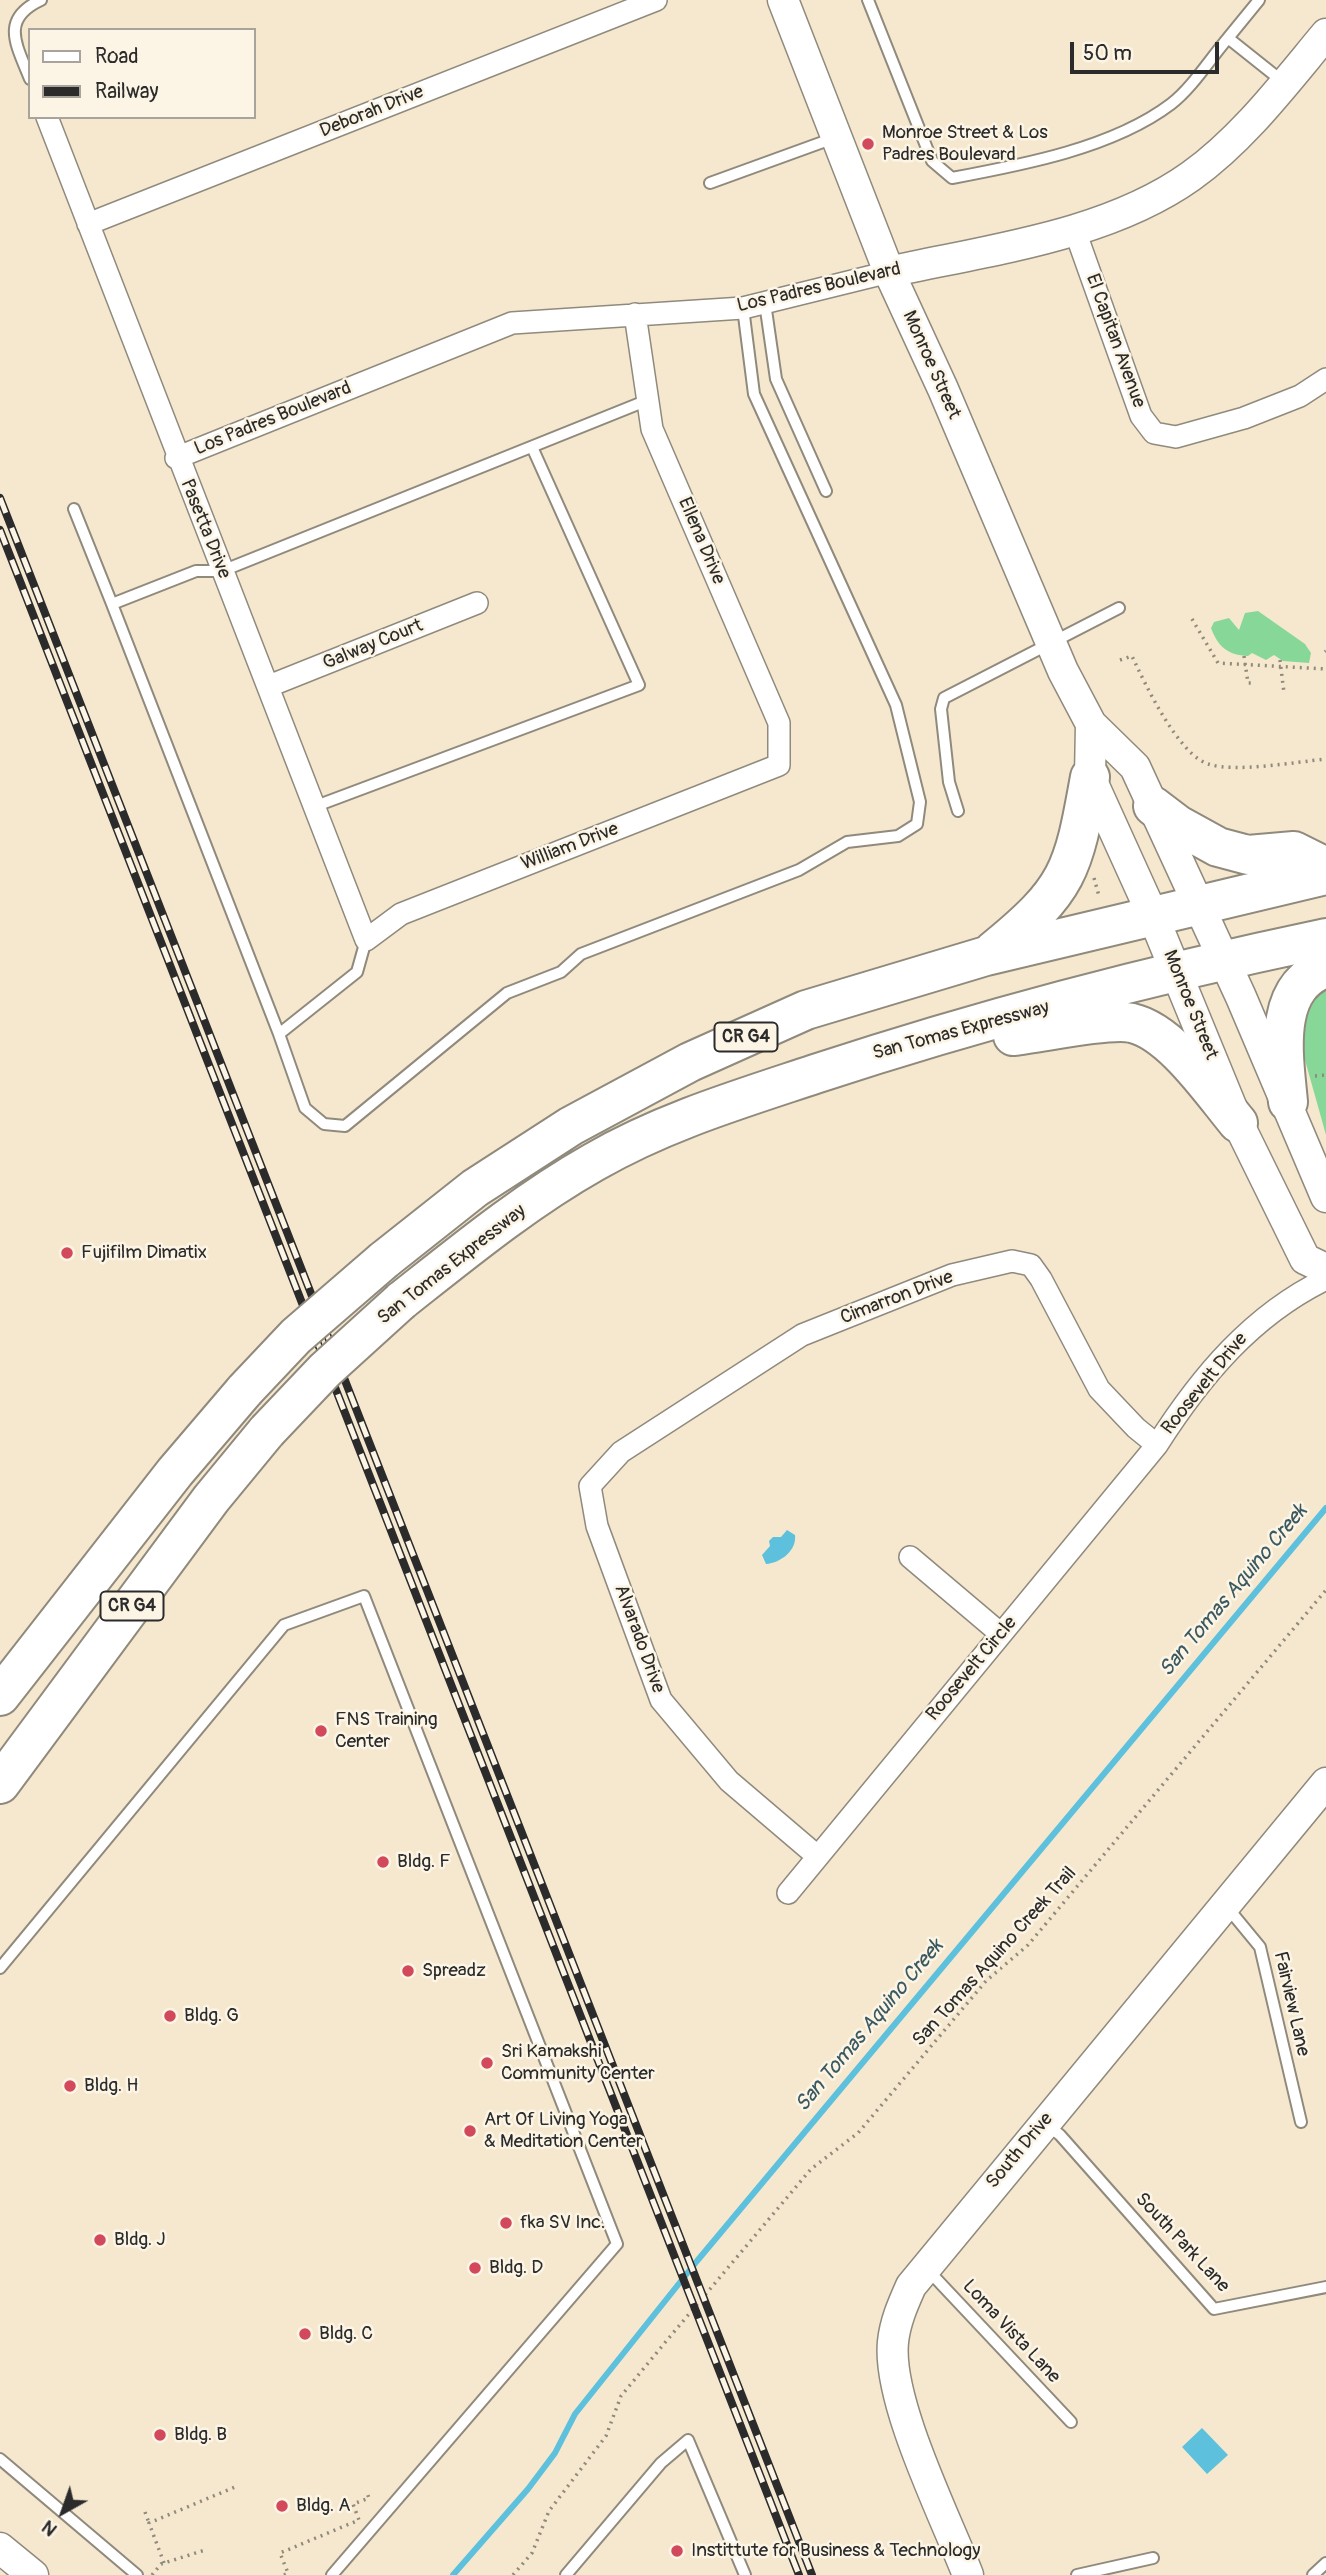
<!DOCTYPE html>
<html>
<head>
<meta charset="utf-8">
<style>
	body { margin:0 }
	#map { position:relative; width:1326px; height:2575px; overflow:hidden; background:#f5e8cf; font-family:Pangolin,sans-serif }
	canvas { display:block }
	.legend { position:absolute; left:28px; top:28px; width:228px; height:91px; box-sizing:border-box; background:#fcf5e5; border:2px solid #a8a49b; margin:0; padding:9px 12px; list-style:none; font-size:21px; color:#2b2b2b }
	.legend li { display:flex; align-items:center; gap:14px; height:35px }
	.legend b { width:35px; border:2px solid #a8a49b }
	.north { position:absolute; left:28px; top:2477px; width:70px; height:70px; -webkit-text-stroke:5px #fcf5e5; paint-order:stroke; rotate:220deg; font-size:19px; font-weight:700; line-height:28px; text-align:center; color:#2b2b2b }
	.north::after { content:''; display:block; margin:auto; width:24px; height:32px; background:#2b2b2b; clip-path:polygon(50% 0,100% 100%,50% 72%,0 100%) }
	.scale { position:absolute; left:1070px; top:42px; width:149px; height:32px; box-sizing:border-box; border:4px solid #2b2b2b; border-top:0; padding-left:9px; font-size:21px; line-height:24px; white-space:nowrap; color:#2b2b2b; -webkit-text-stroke:5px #fcf5e5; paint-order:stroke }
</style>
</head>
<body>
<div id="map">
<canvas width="1326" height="2575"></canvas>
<ul class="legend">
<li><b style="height:9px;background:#fff"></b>Road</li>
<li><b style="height:9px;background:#2b2b2b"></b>Railway</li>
</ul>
<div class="north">N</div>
<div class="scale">50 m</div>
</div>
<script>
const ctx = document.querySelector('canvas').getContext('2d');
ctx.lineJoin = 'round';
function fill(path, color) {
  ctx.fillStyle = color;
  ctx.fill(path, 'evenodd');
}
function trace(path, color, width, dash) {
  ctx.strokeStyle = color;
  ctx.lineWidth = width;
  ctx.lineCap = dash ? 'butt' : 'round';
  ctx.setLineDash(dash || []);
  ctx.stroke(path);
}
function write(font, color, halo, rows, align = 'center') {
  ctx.font = font + ' Pangolin,sans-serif';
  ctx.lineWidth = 5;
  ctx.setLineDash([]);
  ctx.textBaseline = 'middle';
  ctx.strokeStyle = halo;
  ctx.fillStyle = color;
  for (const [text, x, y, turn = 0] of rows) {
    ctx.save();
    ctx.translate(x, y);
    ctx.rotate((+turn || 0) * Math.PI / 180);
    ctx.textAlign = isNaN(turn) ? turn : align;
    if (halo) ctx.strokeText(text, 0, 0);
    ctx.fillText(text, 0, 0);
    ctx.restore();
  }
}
const green = new Path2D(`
	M1258 611 1305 644 1311 653 1309 663 1283 661 1274 655 1266 660 1252 653 1248 656C1228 655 1218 647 1211 628L1214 622 1229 618 1239 630 1245 613Z
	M1326 983V1135L1303 1053V1012Z`);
const water = new Path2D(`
	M787 1530 795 1535C797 1550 781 1563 766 1564L762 1555 770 1546 769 1541 773 1537H781Z
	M1202 2428 1228 2455 1207 2474 1182 2447Z`);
const stream = new Path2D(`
	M453 2575 528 2489 555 2453 575 2414 697 2261 1326 1508`);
const path = new Path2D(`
	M1192 619 1218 663 1326 669
	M1325 652 1326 651
	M1244 656 1248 683H1251
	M1120 660 1132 656C1145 684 1178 754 1208 764 1236 773 1295 762 1326 759
	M1280 660 1284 693
	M1094 878 1099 896
	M1315 1076 1326 1075
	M145 2512 149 2523
	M164 2563 149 2523 235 2487
	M152 2575 161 2564 205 2550
	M284 2575 288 2573 280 2553 359 2520 353 2504 369 2498 367 2493
	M513 2575 532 2553 549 2511 606 2436 621 2396 668 2339 811 2169 858 2133 986 1981 1028 1945 1326 1590`);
const lane = new Path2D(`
	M868 0 932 161 952 178C1022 165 1113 148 1171 104 1192 88 1210 59 1228 38
	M1259 0 1228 38 1282 81
	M30 79C16 44 0 19 41 0
	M710 183 834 138
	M765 303 776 379 826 491
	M74 509 112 604
	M316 806 639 685 532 447
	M958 811 949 782 941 709 944 698 1119 608
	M366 940 357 972 279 1034 305 1108 324 1124 345 1126 507 993 561 972 581 954 799 870 847 842 898 836 917 824 920 802 896 705 754 394 743 308
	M279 1034 112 604 196 571H222L648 400
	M1227 1907 1260 1947 1301 2122
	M0 1968 284 1625 364 1596 617 2244 332 2575
	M1046 2124 1060 2135 1214 2309 1326 2287
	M926 2268 1071 2422
	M0 2459 137 2575
	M566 2575 661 2463 688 2440 745 2575
	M1077 2575 1153 2558
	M1313 2575 1326 2563`);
const street = new Path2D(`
	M47 117 366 940 401 914 779 765V723L652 429 635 314
	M88 224 656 0
	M1075 231 1141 416 1154 433 1176 437 1244 418 1300 396 1326 379
	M176 458 512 323 743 308 889 272
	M269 686 477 603
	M910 1557 1001 1634
	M817 1856 729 1781 661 1700 597 1526 590 1486 621 1452 802 1335 952 1275 1012 1261 1031 1265 1041 1279 1099 1389 1136 1428 1157 1445
	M788 1893 1157 1445C1201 1376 1252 1315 1326 1279`);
const secondary = new Path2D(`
	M783 0 889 272 943 389 1063 671 1091 724 1135 767 1241 997 1326 1197
	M889 272C988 250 1107 236 1191 176 1243 139 1285 83 1326 34
	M1091 724 1090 777 1153 916 1238 1123 1305 1259 1326 1269
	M0 2548 33 2575
	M968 2575C945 2516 887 2401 893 2342 895 2322 903 2304 911 2286L1326 1783`);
const highway = new Path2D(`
	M1153 806 1178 825 1218 847 1248 855 1294 851 1326 867
	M993 951C1069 889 1073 872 1090 777
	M1013 1036C1042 1033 1107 1018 1132 1023 1172 1032 1212 1092 1238 1123
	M1288 1102C1284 1057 1271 987 1326 968
	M384 1260 475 1188 571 1126 690 1062 806 1010 986 956 1326 875
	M401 1301C463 1252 525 1201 594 1162 663 1122 740 1099 815 1074 982 1019 1154 974 1326 938
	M0 1696 175 1472 245 1390
	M0 1784 211 1499 267 1431`);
const rail = new Path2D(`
	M0 498 812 2575
	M0 530 799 2575`);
const highwayBridge = new Path2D(`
	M245 1390 296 1336 384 1260
	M267 1431 325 1370 401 1301`);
const markers = [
	[868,144,7,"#d1495b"],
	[67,1253,7,"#d1495b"],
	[321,1731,7,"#d1495b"],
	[383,1862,7,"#d1495b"],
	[408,1971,7,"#d1495b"],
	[170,2016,7,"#d1495b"],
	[487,2063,7,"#d1495b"],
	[70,2086,7,"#d1495b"],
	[470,2131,7,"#d1495b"],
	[506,2223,7,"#d1495b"],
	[100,2240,7,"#d1495b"],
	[475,2268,7,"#d1495b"],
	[305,2334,7,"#d1495b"],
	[160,2435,7,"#d1495b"],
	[282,2506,7,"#d1495b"],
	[677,2551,7,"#d1495b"]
];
const shields = [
	[746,1037,63],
	[132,1606,63]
];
const shieldNames = [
	["CR G4",746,1037],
	["CR G4",132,1606]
];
const streetNames = [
	["Deborah Drive",372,112,-22],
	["Los Padres Boulevard",819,288,-13],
	["El Capitan Avenue",1115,341,70],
	["Monroe Street",931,365,66],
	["Los Padres Boulevard",273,419,-22],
	["Pasetta Drive",205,529,68],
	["Ellena Drive",701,541,67],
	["Galway Court",373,645,-22],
	["William Drive",570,847,-21],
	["Monroe Street",1190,1005,68],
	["San Tomas Expressway",961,1031,-15],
	["San Tomas Expressway",452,1265,-38],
	["Cimarron Drive",897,1298,-21],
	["Roosevelt Drive",1205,1384,-51],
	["Alvarado Drive",639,1639,70],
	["Roosevelt Circle",972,1669,-50],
	["San Tomas Aquino Creek Trail",995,1957,-48],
	["Fairview Lane",1291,2004,77],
	["South Drive",1020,2151,-50],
	["South Park Lane",1182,2243,47],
	["Loma Vista Lane",1011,2332,47]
];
const poiNames = [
	["Monroe Street & Los",882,133],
	["Padres Boulevard",882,155],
	["Fujifilm Dimatix",81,1253],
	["FNS Training",335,1720],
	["Center",335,1742],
	["Bldg. F",397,1862],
	["Spreadz",422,1971],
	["Bldg. G",184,2016],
	["Sri Kamakshi",501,2052],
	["Community Center",501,2074],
	["Bldg. H",84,2086],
	["Art Of Living Yoga",484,2120],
	["& Meditation Center",484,2142],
	["fka SV Inc.",520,2223],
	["Bldg. J",114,2240],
	["Bldg. D",489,2268],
	["Bldg. C",319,2334],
	["Bldg. B",174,2435],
	["Bldg. A",296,2506],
	["Instittute for Business & Technology",691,2551]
];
const waterNames = [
	["San Tomas Aquino Creek",1234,1591,-50],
	["San Tomas Aquino Creek",870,2026,-50]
];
fill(green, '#87d898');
fill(water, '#5dc0dc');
trace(stream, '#5dc0dc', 6);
trace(lane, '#908a7d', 14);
trace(street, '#908a7d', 24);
trace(secondary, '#908a7d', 33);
trace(highway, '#908a7d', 42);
trace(path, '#908a7d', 3.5, [2, 5]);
trace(lane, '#fff', 10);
trace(street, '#fff', 21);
trace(secondary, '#fff', 30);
trace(highway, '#fff', 38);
trace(rail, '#2b2b2b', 8);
trace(rail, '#fcf5e5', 5, [16]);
trace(highwayBridge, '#908a7d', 42, []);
trace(highwayBridge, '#fff', 38);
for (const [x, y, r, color] of markers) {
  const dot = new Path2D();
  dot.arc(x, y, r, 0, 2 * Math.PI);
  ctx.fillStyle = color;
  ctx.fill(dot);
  trace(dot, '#fcf5e5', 2.5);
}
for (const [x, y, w] of shields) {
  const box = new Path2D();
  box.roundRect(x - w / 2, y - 14.5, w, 29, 5);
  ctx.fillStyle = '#fcf5e5';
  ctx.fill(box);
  trace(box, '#2b2b2b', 2);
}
write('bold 18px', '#2b2b2b', null, shieldNames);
write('19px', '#2b2b2b', '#fcf5e5', streetNames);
write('19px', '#2b2b2b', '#fcf5e5', poiNames, 'left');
write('italic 21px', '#3a5860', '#fcf5e5', waterNames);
</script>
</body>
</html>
